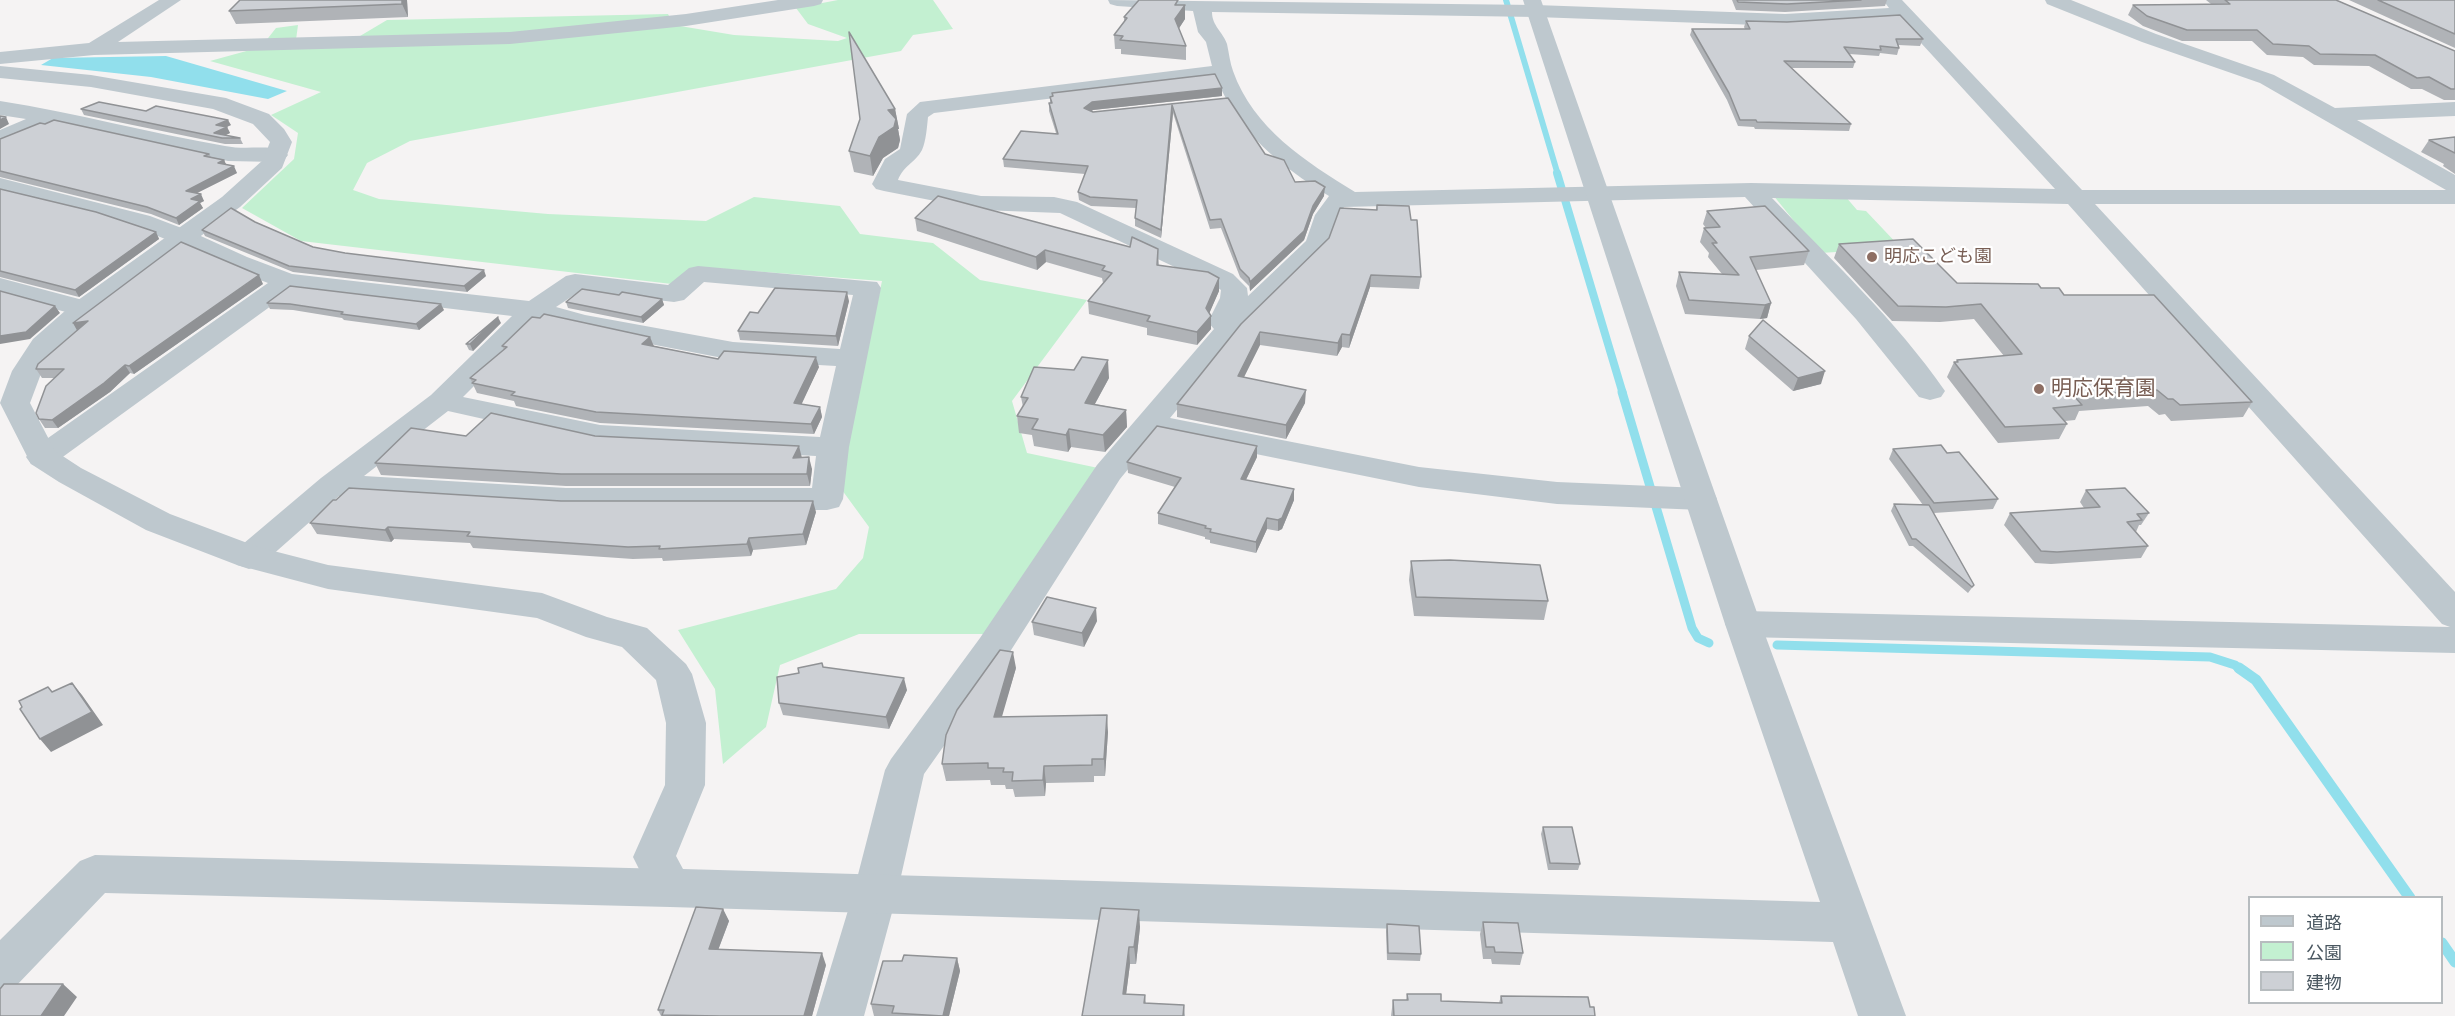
<!DOCTYPE html>
<html>
<head>
<meta charset="utf-8">
<style>
	body { margin:0 }
	#map { position:relative; width:2455px; height:1016px; overflow:hidden; background:#f5f3f3; font-family:"Varela Round","Noto Sans JP",sans-serif }
	canvas { display:block }
	.legend { position:absolute; left:2248px; top:896px; width:195px; height:108px; box-sizing:border-box; background:#fff; border:2px solid #b7bcbf; margin:0; padding:8px 10px; list-style:none; font-size:18px; color:#4a5760 }
	.legend li { display:flex; align-items:center; gap:12px; height:30px }
	.legend b { width:30px; border:2px solid #b7bcbf }
</style>
</head>
<body>
<div id="map">
<canvas width="2455" height="1016"></canvas>
<ul class="legend">
<li><b style="height:8px;background:#bec8ce"></b>道路</li>
<li><b style="height:16px;background:#c3f0d1"></b>公園</li>
<li><b style="height:16px;background:#cdd0d5"></b>建物</li>
</ul>
</div>
<script>
const ctx = document.querySelector('canvas').getContext('2d');
ctx.lineJoin = 'round';
function fill(path, color) {
  ctx.fillStyle = color;
  ctx.fill(path, 'evenodd');
}
function trace(path, color, width, dash) {
  ctx.strokeStyle = color;
  ctx.lineWidth = width;
  ctx.lineCap = dash ? 'butt' : 'round';
  ctx.setLineDash(dash || []);
  ctx.stroke(path);
}
function write(font, color, halo, rows, align = 'center') {
  ctx.font = font + ' "Varela Round","Noto Sans JP",sans-serif';
  ctx.lineWidth = 4.5;
  ctx.setLineDash([]);
  ctx.textBaseline = 'middle';
  ctx.strokeStyle = halo;
  ctx.fillStyle = color;
  for (const [text, x, y, turn = 0] of rows) {
    ctx.save();
    ctx.translate(x, y);
    ctx.rotate((+turn || 0) * Math.PI / 180);
    ctx.textAlign = isNaN(turn) ? turn : align;
    if (halo) ctx.strokeText(text, 0, 0);
    ctx.fillText(text, 0, 0);
    ctx.restore();
  }
}
const green = new Path2D(`
	M838 0H933L953 29 913 35 901 51 410 141 367 163 353 190 379 199 548 214 706 221 754 197 840 206 860 234 933 243 980 280 1087 300 1012 401 1027 453 1103 469 998 634H859L780 665 766 727 723 764 715 689 678 630 836 589 863 558 869 527 842 490 840 477 882 281 699 267 672 284 301 241 242 208 294 159 298 133 271 115 321 92 210 61 261 47 276 28 298 25 296 40 355 39 387 20 668 14 674 25 734 35 838 41 847 38 808 24 796 8Z
	M1773 195 1845 196 1857 210 1866 211 1901 248 1820 253Z`);
const water = new Path2D(`
	M166 56 287 91 268 99 151 77 41 65 53 58Z`);
const streamFar3 = new Path2D(`
	M1506 0 1558 175`);
const streamFar2 = new Path2D(`
	M1557 173 1623 394`);
const streamFar1 = new Path2D(`
	M1622 392 1692 628 1698 638 1709 643
	M1777 645 2210 657 2235 665 2241 670`);
const stream = new Path2D(`
	M2239 668 2256 680 2410 898
	M2442 943 2455 962`);
const minor = new Path2D(`
	M159 0H181L118 42 510 32 686 14 778 0H823L821 4 814 6 686 26 510 44 94 55 0 64V52L89 43Z
	M1108 0 1536 5 1785 14 1889 8 1883 0H1902L2082 190H2446L2260 83 2142 42 2047 4 2045 0H2071L2156 34 2274 75 2335 108 2455 102V116L2357 120 2455 175V204H2095L2455 592V653L1743 637 1730 633 1725 624 1730 615 1743 611 2450 627 2442 624 2068 204 1772 198C1831 260 1896 320 1945 391L1941 397 1930 400 1919 397 1856 319 1745 197 1344 207 1339 215 1327 249 1239 335 1170 418 1419 467 1557 482 1701 488 1713 491 1717 499 1713 507 1701 510 1557 504 1419 487 1157 434 1120 479 1006 658 924 774 897 894 864 1016H816L853 894 885 770 891 759 980 638 1097 465 1214 329 1208 322 1220 298 1221 290 1215 286 1060 213 981 210 884 191 876 189 872 184 885 159 900 149 907 114 920 102 1212 66 1206 42 1198 32 1193 11 1117 6 1110 4ZM1212 12 1536 17 1785 26 1899 19 2055 189 1751 183 1355 192C1306 162 1253 128 1233 71 1230 63 1229 53 1227 44 1223 32 1212 26 1212 12ZM1216 78C1240 134 1279 165 1329 196L1315 215 1306 241 1248 296 1247 288 1233 274 1077 202 1054 197 981 196 898 180C904 165 915 163 922 150 926 141 927 127 928 117L934 113Z
	M0 101C76 113 150 133 225 146 244 150 265 145 284 150L288 155 284 160 276 162 228 161 53 123 0 145V130L26 119 0 115Z
	M0 178 150 216 192 232 247 257 292 274 529 301 566 276 575 274 668 285 689 268 698 266 877 282 881 288 849 447 843 499 839 507 827 510H566L339 496 261 565 249 569 237 565 232 557 237 549 321 478 431 395 512 316 293 290 53 464 42 467 31 464 26 457 31 450 268 283C222 266 179 242 133 227 90 212 44 202 0 192ZM704 282 853 295 840 349 733 342 585 315 556 307 580 291 674 302 684 300ZM540 320 583 331 733 360 836 366 820 437 600 425 463 397ZM448 411 600 445 816 456 812 488H566L364 476Z
	M0 278 94 303 98 309 94 315 84 317 0 294Z
	M95 855 670 869 685 875 692 888 685 901 670 907 105 893 16 986 0 992V940L80 861Z`);
const tertiary = new Path2D(`
	M1523 0H1541L1761 624 1906 1016H1858L1833 942 670 907 655 901 633 857 665 785 666 723 656 680 622 647 586 637 537 618 328 589 237 565 146 530 59 482 31 464 0 403 12 371 33 339 74 303 222 197 263 160 270 142 253 124 213 109 91 87 0 78V66L91 75 226 98 269 114 284 129 292 142 282 168 240 207 94 315 54 350 42 371 30 403 55 451 81 468 170 514 258 547 328 565 542 593 607 617 647 628 686 664 692 674 706 723 705 785 676 856 683 869 1820 902 1725 624Z`);
const wall = new Path2D(`
	M240 0H407L408 17 236 24 229 11Z
	M1732 0H1887L1885 6 1785 12 1736 10Z
	M2206 0H2336L2455 51V100H2444L2422 89H2411L2369 66 2314 65 2303 57 2267 55 2252 41H2182L2143 26 2128 15 2133 5 2211 4Z
	M2349 0H2455V48Z
	M1179 5H1185V19L1179 28 1186 46V60L1121 54V49H1115L1114 35 1124 22V17Z
	M1746 21 1923 39 1920 46 1898 45 1899 48 1897 55 1880 53 1879 56 1849 54 1855 62 1853 68H1791L1851 124 1849 131 1755 129 1754 127 1738 126 1727 100 1690 35 1692 29H1745L1744 27Z
	M1222 88V96L1093 110 1091 111 1093 112 1228 98 1265 154 1295 182 1324 196 1313 214 1304 240 1250 291 1249 286 1240 277 1221 228 1210 229 1173 113 1161 238 1135 226V218L1136 208 1091 206 1079 200 1078 192 1085 174 1004 167 1003 159 1056 133 1049 111V103H1050V97L1052 96V93Z
	M81 109 146 111 231 125 227 127 230 133 225 135 240 138 243 144H225L84 115Z
	M895 109 899 129H898L900 140 898 148 883 158 873 176 854 172 849 151Z
	M2455 137V174L2443 166 2444 164 2421 152 2429 140Z
	M0 139 209 154 211 157 224 160 226 165 237 173 197 193 204 201 200 203 203 208 179 225 151 214 0 177Z
	M0 189 156 232 159 239 79 297 0 277Z
	M1377 205 1411 220 1421 277 1419 289 1370 287 1349 348 1342 347 1337 356 1260 345 1244 377 1305 403 1286 439 1177 417V404L1376 210Z
	M1707 211 1809 251 1804 265 1756 270 1771 303 1767 318 1760 319 1685 314 1676 286 1679 272 1722 274 1708 257 1709 253 1700 242 1704 228H1706L1703 224Z
	M915 218 1130 247 1158 249 1159 265 1219 291 1209 313 1211 316V329L1197 345 1147 335V328L1089 314 1088 301 1103 283 1102 278 1046 262 1037 270 917 231Z
	M255 222 313 247 345 253 486 276 467 292 293 272 205 236 202 230Z
	M1839 244 1957 283 2041 288 2064 295 2252 402 2243 417 2171 421 2165 414 2159 415 2148 406 2079 411 2075 420 2065 421 2067 424 2059 439 1998 443 1947 377 1954 362H1956L1957 360 2004 356 1974 319 1940 322 1892 321 1834 258Z
	M263 284 134 374 130 373 110 392 58 428H45L39 419 55 378H42L36 369 77 330 73 323Z
	M619 295 662 299 664 305 643 323 568 308 566 302Z
	M849 301 838 346 740 340 738 331 758 313Z
	M267 303 444 310 419 330 344 320 342 318 293 310 270 309Z
	M501 323 473 351 469 350 466 344Z
	M1749 336 1821 384 1793 391 1745 349Z
	M650 337 654 346 718 359 819 367 801 404 820 407 822 417 814 434 600 423 516 406 514 401 477 393 470 378 504 350 502 346Z
	M1109 378 1095 404 1126 410 1127 427 1105 452 1071 447 1068 452 1034 446 1032 435 1019 433 1017 416 1023 407 1021 397Z
	M466 436H595L802 457 812 469 810 486H566L381 475 375 463Z
	M1257 446V457L1246 480 1294 489V500L1282 529 1278 531 1267 529 1256 553 1210 543V540L1205 539V537L1158 524V513L1175 487 1128 473 1127 462Z
	M1893 449 1947 453 1998 499 1993 509 1934 513 1974 585 1968 593 1913 546H1909L1891 511 1894 504 1923 505 1889 459Z
	M2086 490 2149 513 2141 525H2139L2136 532 2148 546 2141 558 2051 564 2035 563 2004 525 2010 513 2084 508 2080 502Z
	M561 501 816 512 806 545 753 550 751 556 663 561 662 558 633 559 473 548 470 543 394 539 391 542 317 534 310 523Z
	M1411 561 1548 601 1544 620 1414 616 1409 580Z
	M1097 621 1084 647 1034 635 1032 622Z
	M822 663 823 667 907 690 889 729 783 715 779 703 799 673Z
	M1016 668 1001 717 1108 732 1105 776H1094V782L1046 783 1045 796 1015 797 1013 789H1006L1005 785H991L990 780 946 781 942 764Z
	M1543 827 1580 864 1578 870H1548L1541 834Z
	M723 909 729 921 718 950 826 965 812 1016H661L658 1010Z
	M1483 922 1523 953 1520 965 1492 964 1491 959H1483L1480 934Z
	M1387 924 1421 954 1420 961 1387 960 1386 931Z
	M1140 927 1136 964H1130L1126 994 1145 995 1146 1003 1184 1005 1185 1016H1082Z
	M957 958 960 971 949 1016H874L871 1004 902 961Z
	M1407 994 1441 1001 1499 1003 1501 996 1590 1007 1595 1016H1391L1393 1000H1406Z`);
const shadedWall = new Path2D(`
	M402 0H407L408 17 402 4Z
	M1185 5V19L1176 33 1175 19Z
	M1222 88V96L1093 110 1085 116 1084 108 1092 102Z
	M1172 105 1173 113 1161 238V230Z
	M895 109 899 129H898L900 140 898 148 883 158 873 176 870 156 888 110Z
	M6 117 9 124 0 129V120Z
	M228 120 231 125 219 130 216 125Z
	M227 127 230 133 220 138 214 133Z
	M224 160 227 166 218 163Z
	M234 166 237 173 189 197 186 191Z
	M1325 187 1324 196 1313 214 1304 240 1250 291V282L1313 206Z
	M201 194 204 201 200 203 203 208 179 225 176 218 191 199Z
	M156 232 159 239 79 297 75 290Z
	M1045 250 1046 262 1037 270 1036 257Z
	M484 270 486 276 467 292 464 286Z
	M259 275 263 284 134 374 129 366Z
	M1371 275 1370 287 1349 348 1350 335Z
	M1219 278V291L1206 321V308Z
	M847 292 849 301 838 346 836 336Z
	M662 299 664 305 643 323 641 317Z
	M1771 303 1767 318 1760 319 1765 305Z
	M441 304 444 310 419 330 416 324Z
	M55 306 60 313 30 339 0 344V336Z
	M1211 316V329L1197 345V332Z
	M498 317 501 323 473 351 470 344Z
	M88 321 78 332 73 323Z
	M1260 332V345L1238 389V376Z
	M1342 334V347L1337 356 1338 343Z
	M650 337 654 347 642 344Z
	M816 357 819 367 797 414 794 403Z
	M1108 360 1109 378 1086 420 1085 403Z
	M125 365 130 373 110 392 58 428 52 420Z
	M1825 371 1821 384 1793 391 1798 378Z
	M1306 390 1305 403 1286 439V425Z
	M820 407 822 417 814 434 811 424Z
	M1126 410 1127 427 1105 452 1103 435Z
	M1069 429 1071 447 1068 452 1066 435Z
	M799 446 802 458H793Z
	M1257 446V457L1241 490V479Z
	M809 457 812 469 810 486 807 474Z
	M1294 489V500L1282 529 1278 531V520Z
	M813 501 816 512 806 545 803 534Z
	M1267 518V529L1256 553V542Z
	M388 527 394 539 391 542 385 530Z
	M749 538 753 550 751 556 747 544Z
	M1096 608 1097 621 1084 647 1082 633Z
	M1013 652 1016 668 997 734 994 717Z
	M904 678 907 690 889 729 886 717Z
	M72 683 82 695 103 725 51 752 40 739Z
	M1107 715 1108 732 1105 776 1104 759Z
	M1044 766 1046 783 1045 796 1043 780Z
	M723 909 729 921 714 961 709 949Z
	M1139 910 1140 927 1136 964 1134 947Z
	M1129 947 1130 964 1124 1011 1123 994Z
	M822 953 826 965 812 1016H804Z
	M957 958 960 971 949 1016H943Z
	M63 984 77 997 64 1016H41Z`);
const building = new Path2D(`
	M240 0H402V4L229 11Z
	M1139 0H1178L1175 5H1185L1175 19 1186 46 1120 40 1123 36 1114 35 1127 18 1124 17Z
	M1737 0H1861L1787 4 1738 2Z
	M2225 0H2336L2455 51V89H2451L2429 77 2417 78 2375 55 2320 54 2309 46 2273 44 2257 30H2187L2147 16 2133 5 2230 4Z
	M2378 0H2455V34Z
	M1900 15 1923 39H1896L1899 48 1880 46 1881 50 1844 47 1855 62 1784 61 1851 124 1757 122 1756 120H1740L1729 93 1692 29H1750L1746 21 1787 22Z
	M849 32 895 109 888 110 896 119 894 127 879 137 870 156 849 151 860 119Z
	M1215 74 1222 88 1092 102 1084 108 1093 112 1228 98 1265 154 1284 160 1295 182 1315 181 1325 187 1313 206 1304 231 1250 282 1249 278 1240 269 1221 219 1210 220 1172 105 1161 230 1135 218 1137 200 1090 197 1078 192 1088 166 1003 159 1021 131 1058 134 1049 103H1052L1050 97 1053 96 1052 93Z
	M99 102 146 111 156 106 228 120 216 125 227 127 214 133 240 138H222L81 109Z
	M0 116 6 117 0 120Z
	M54 120 209 154 204 156 224 160 218 163 234 166 186 191 201 194 191 199 200 201 176 218 147 207 0 171V139L40 123 45 124Z
	M2455 137V153L2429 140Z
	M0 189 96 212 156 232 75 290 0 271Z
	M938 196 1130 247 1132 237 1158 249 1157 265 1208 272 1219 278 1206 308 1211 316 1197 332 1147 321 1150 316 1088 301 1112 273 1102 270 1105 266 1045 250 1036 257 915 218Z
	M1377 205 1409 206 1411 220H1417L1421 277 1371 275 1350 335 1342 334 1338 343 1260 332 1238 376 1306 390 1286 425 1177 404 1241 324 1329 238 1340 208 1377 210Z
	M1765 206 1809 251 1750 257 1771 303 1765 305 1689 300 1679 272 1739 275 1712 243H1717L1704 228 1720 227 1707 211Z
	M231 208 255 222 313 247 345 253 484 270 464 286 289 266 202 230Z
	M1913 239 1957 283 2038 284 2041 288H2059L2064 295H2154L2252 402 2180 405 2173 399H2168L2157 390 2074 396 2082 405 2053 408 2067 424 2005 427 1954 362H1958L1957 360 2022 354 1981 304 1946 307 1898 306 1839 244Z
	M181 242 259 275 129 366 125 365 104 383 52 420 39 419 36 413 46 386 64 369H36L38 364 88 321 73 323Z
	M290 286 441 304 416 324 341 314 343 312 290 304 267 303Z
	M775 288 847 292 836 336 738 331 750 312 758 313Z
	M582 289 619 295 622 292 662 299 641 317 566 302Z
	M0 291 55 306 26 332 0 336Z
	M544 314 650 337 642 344 718 359 724 351 816 357 794 403 820 407 811 424 596 412 511 395 515 392 472 383 476 380 470 378 507 347 502 346 532 317 540 318Z
	M498 317 470 344H466Z
	M1763 320 1825 371 1798 378 1749 336Z
	M1082 357 1108 360 1085 403 1126 410 1103 435 1069 429 1066 435 1032 429 1038 419 1017 416 1028 398 1021 397 1034 367 1074 370Z
	M491 413 595 436 799 446 793 458 809 457 807 474H561L375 463 411 428 466 436Z
	M1157 426 1257 446 1241 479 1294 489 1282 518 1278 520 1267 518 1256 542 1210 532 1211 529 1205 528 1206 526 1158 513 1181 478 1127 462Z
	M1941 445 1947 453 1959 452 1998 499 1934 503 1893 449Z
	M349 488 561 501H813L803 534 749 538 747 544 659 549 660 546 628 547 467 536 470 532 388 527 385 530 310 523 333 500H336Z
	M2125 488 2149 513 2137 514 2142 520 2127 522 2148 546 2057 552 2041 551 2010 513 2100 507 2086 490Z
	M1894 504 1929 505 1974 585 1972 587 1916 539H1912Z
	M1450 560 1540 565 1548 601 1416 597 1411 561Z
	M1047 597 1096 608 1082 633 1032 622Z
	M1000 650 1013 652 994 717 1107 715 1104 759H1092V765L1044 766 1043 780 1012 781 1013 772H1003L1004 768H988V763L942 764 946 735 957 710Z
	M822 663 823 667 904 678 886 717 779 703 777 677 799 673 798 668Z
	M72 683 92 712 40 739 20 709 22 707 19 701 48 687 52 692Z
	M1543 827H1572L1580 864 1550 863Z
	M696 907 723 909 709 949 822 953 804 1016H720L662 1015 664 1010H658Z
	M1101 908 1139 910 1134 947H1129L1123 994 1145 995 1144 1003 1184 1005 1183 1016H1082Z
	M1483 922 1518 923 1523 953 1495 952 1494 947H1486Z
	M1387 924 1419 926 1421 954 1388 953Z
	M904 955 957 958 943 1016 892 1013 894 1006 871 1004 883 961H902Z
	M4 984H63L41 1016H0V989Z
	M1407 994H1441V1001L1502 1003 1501 996 1588 997 1590 1007H1594L1595 1016H1394L1393 1000H1408Z`);
const markers = [
	[1872,257,6,"#8d6e63"],
	[2039,389,6,"#8d6e63"]
];
const farEducationnames = [
	["明応こども園",1884,257]
];
const educationNames = [
	["明応保育園",2051,389]
];
fill(green, '#c3f0d1');
fill(water, '#91dfec');
trace(streamFar3, '#91dfec', 6);
trace(streamFar2, '#91dfec', 8);
trace(streamFar1, '#91dfec', 9);
trace(stream, '#91dfec', 11);
fill(minor, '#bec8ce');
fill(tertiary, '#bec8ce');
fill(wall, '#b0b3b7');
fill(shadedWall, '#909295');
fill(building, '#cdd0d5');
trace(building, '#909295', 1.5);
for (const [x, y, r, color] of markers) {
  const dot = new Path2D();
  dot.arc(x, y, r, 0, 2 * Math.PI);
  ctx.fillStyle = color;
  ctx.fill(dot);
  trace(dot, '#fff', 2);
}
write('18px', '#785e54', '#fff', farEducationnames, 'left');
write('21px', '#785e54', '#fff', educationNames, 'left');
</script>
</body>
</html>
